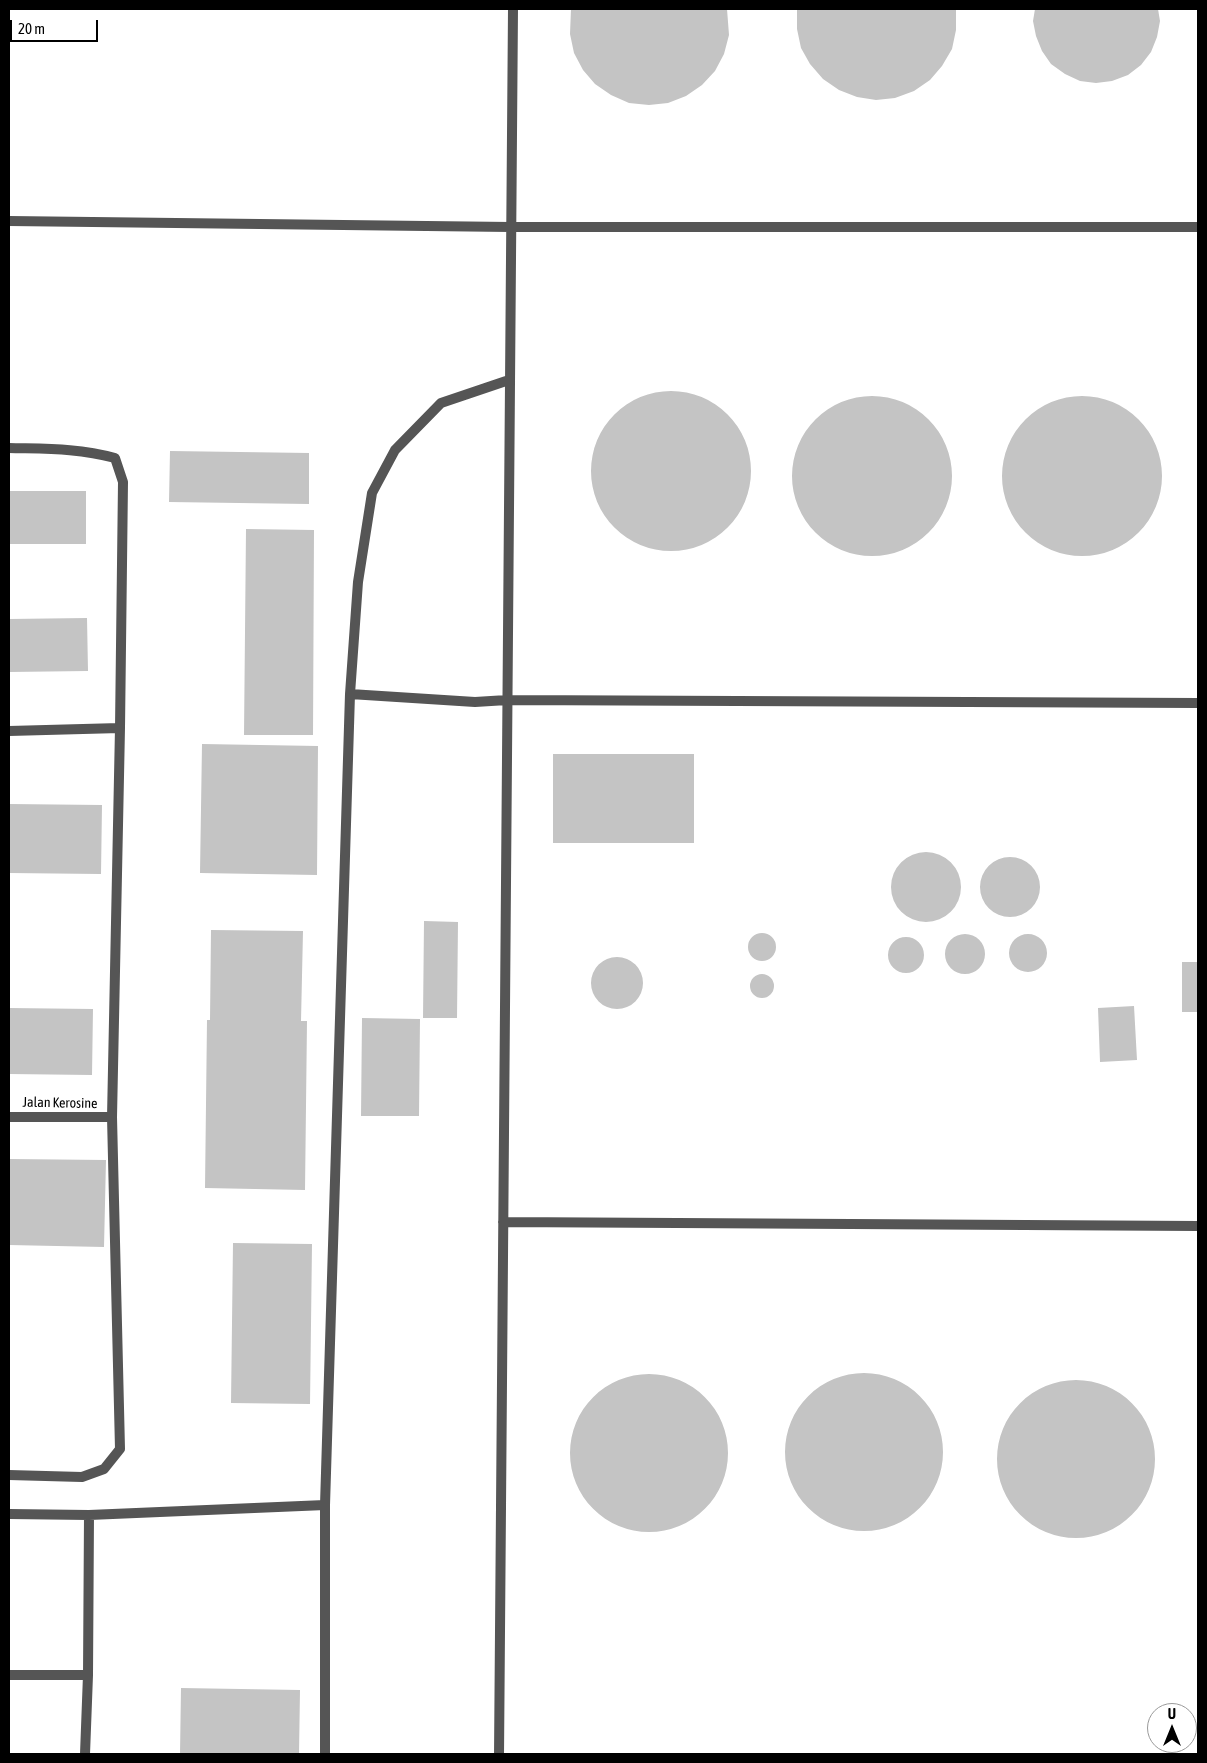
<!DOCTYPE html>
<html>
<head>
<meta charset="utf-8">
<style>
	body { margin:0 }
	#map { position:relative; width:1207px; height:1763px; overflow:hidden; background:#fff; font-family:"Asap Condensed",sans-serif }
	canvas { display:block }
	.frame { position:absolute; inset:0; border:10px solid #000; pointer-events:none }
	.north { position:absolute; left:1147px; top:1703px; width:50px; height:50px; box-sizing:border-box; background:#fff; border:1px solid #999; border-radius:50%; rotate:0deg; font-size:14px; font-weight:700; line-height:20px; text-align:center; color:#000 }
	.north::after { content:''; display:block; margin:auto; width:18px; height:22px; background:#000; clip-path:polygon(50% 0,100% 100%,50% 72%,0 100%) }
	.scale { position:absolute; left:10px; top:20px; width:88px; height:22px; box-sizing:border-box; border:2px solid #000; border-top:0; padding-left:6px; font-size:15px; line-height:18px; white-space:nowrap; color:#000; -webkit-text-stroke:4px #fff; paint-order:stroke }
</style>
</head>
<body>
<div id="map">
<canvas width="1207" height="1763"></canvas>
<div class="frame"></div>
<div class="north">U</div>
<div class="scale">20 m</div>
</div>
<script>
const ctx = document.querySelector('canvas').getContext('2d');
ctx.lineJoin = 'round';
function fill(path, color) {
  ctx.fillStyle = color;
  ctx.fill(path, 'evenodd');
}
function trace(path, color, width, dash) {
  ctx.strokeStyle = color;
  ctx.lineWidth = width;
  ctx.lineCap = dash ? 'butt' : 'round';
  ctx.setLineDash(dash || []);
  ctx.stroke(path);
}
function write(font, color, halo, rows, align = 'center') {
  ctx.font = font + ' "Asap Condensed",sans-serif';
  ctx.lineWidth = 4.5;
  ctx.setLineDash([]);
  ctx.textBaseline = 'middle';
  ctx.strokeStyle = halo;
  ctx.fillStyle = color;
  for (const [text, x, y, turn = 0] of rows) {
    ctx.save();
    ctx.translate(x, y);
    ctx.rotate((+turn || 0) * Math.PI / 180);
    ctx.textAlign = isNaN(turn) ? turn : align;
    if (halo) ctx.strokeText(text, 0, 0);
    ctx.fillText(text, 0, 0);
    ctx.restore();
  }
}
const building = new Path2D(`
	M571 9H727L729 35 724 54 715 71 702 85 686 96 668 103 649 105 629 103 611 95 595 84 583 70 574 53 570 34Z
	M797 9H956V30L952 49 942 66 930 80 914 91 895 98 876 100 857 97 839 90 823 79 810 64 801 48 797 29Z
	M1035 9H1158L1160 21 1157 37 1151 52 1141 65 1128 75 1112 81 1096 83 1080 81 1065 74 1051 64 1042 51 1036 36 1033 21Z
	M591 471a80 80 0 1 1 160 0a80 80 0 1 1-160 0Z
	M792 476a80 80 0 1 1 160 0a80 80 0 1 1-160 0Z
	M1002 476a80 80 0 1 1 160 0a80 80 0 1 1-160 0Z
	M170 451 309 453V504L169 502Z
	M9 491H86V544H9Z
	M246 529 314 530 313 735H244Z
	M87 618 88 671 9 672V619Z
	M202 744 318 746 317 875 200 873Z
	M553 754H694V843H553Z
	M9 804 102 805 101 874 9 873Z
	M891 887a35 35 0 1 1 70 0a35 35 0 1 1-70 0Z
	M980 887a30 30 0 1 1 60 0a30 30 0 1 1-60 0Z
	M424 921 458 922 457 1018H423Z
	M211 930 303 931 301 1021H307L305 1190 205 1188 207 1020H210Z
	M748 947a14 14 0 1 1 28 0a14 14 0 1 1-28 0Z
	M1009 953a19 19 0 1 1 38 0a19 19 0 1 1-38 0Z
	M945 954a20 20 0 1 1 40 0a20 20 0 1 1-40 0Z
	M888 955a18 18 0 1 1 36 0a18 18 0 1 1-36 0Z
	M591 983a26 26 0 1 1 52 0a26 26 0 1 1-52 0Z
	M1182 962H1198V1012H1182Z
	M750 986a12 12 0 1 1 24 0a12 12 0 1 1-24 0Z
	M1134 1006 1137 1060 1100 1062 1098 1008Z
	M9 1008 93 1009 92 1075 9 1074Z
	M362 1018 420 1019 419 1116H361Z
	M9 1159 106 1160 104 1247 9 1245Z
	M233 1243 312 1244 310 1404 231 1403Z
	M785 1452a79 79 0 1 1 158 0a79 79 0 1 1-158 0Z
	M570 1453a79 79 0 1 1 158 0a79 79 0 1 1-158 0Z
	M997 1459a79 79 0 1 1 158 0a79 79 0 1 1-158 0Z
	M181 1688 300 1690 299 1754H180Z`);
const lane = new Path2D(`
	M9 221 510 227H1198
	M9 448C47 449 78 448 115 458L123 482 120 728 112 1117 120 1449 104 1469 82 1477 9 1475
	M350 694 475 702 507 700 1198 703
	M9 731 120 728
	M9 1117H112
	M503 1222 1198 1226
	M325 1505 350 694 358 582 372 493 395 450 441 403 509 380
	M9 1514 89 1515 325 1505V1754
	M9 1675H88L89 1515
	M85 1754 88 1675
	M499 1754 513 9`);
const streetNames = [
	["Jalan Kerosine",60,1103,1]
];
fill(building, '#c4c4c4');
trace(lane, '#555', 10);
write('14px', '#000', '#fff', streetNames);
</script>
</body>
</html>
